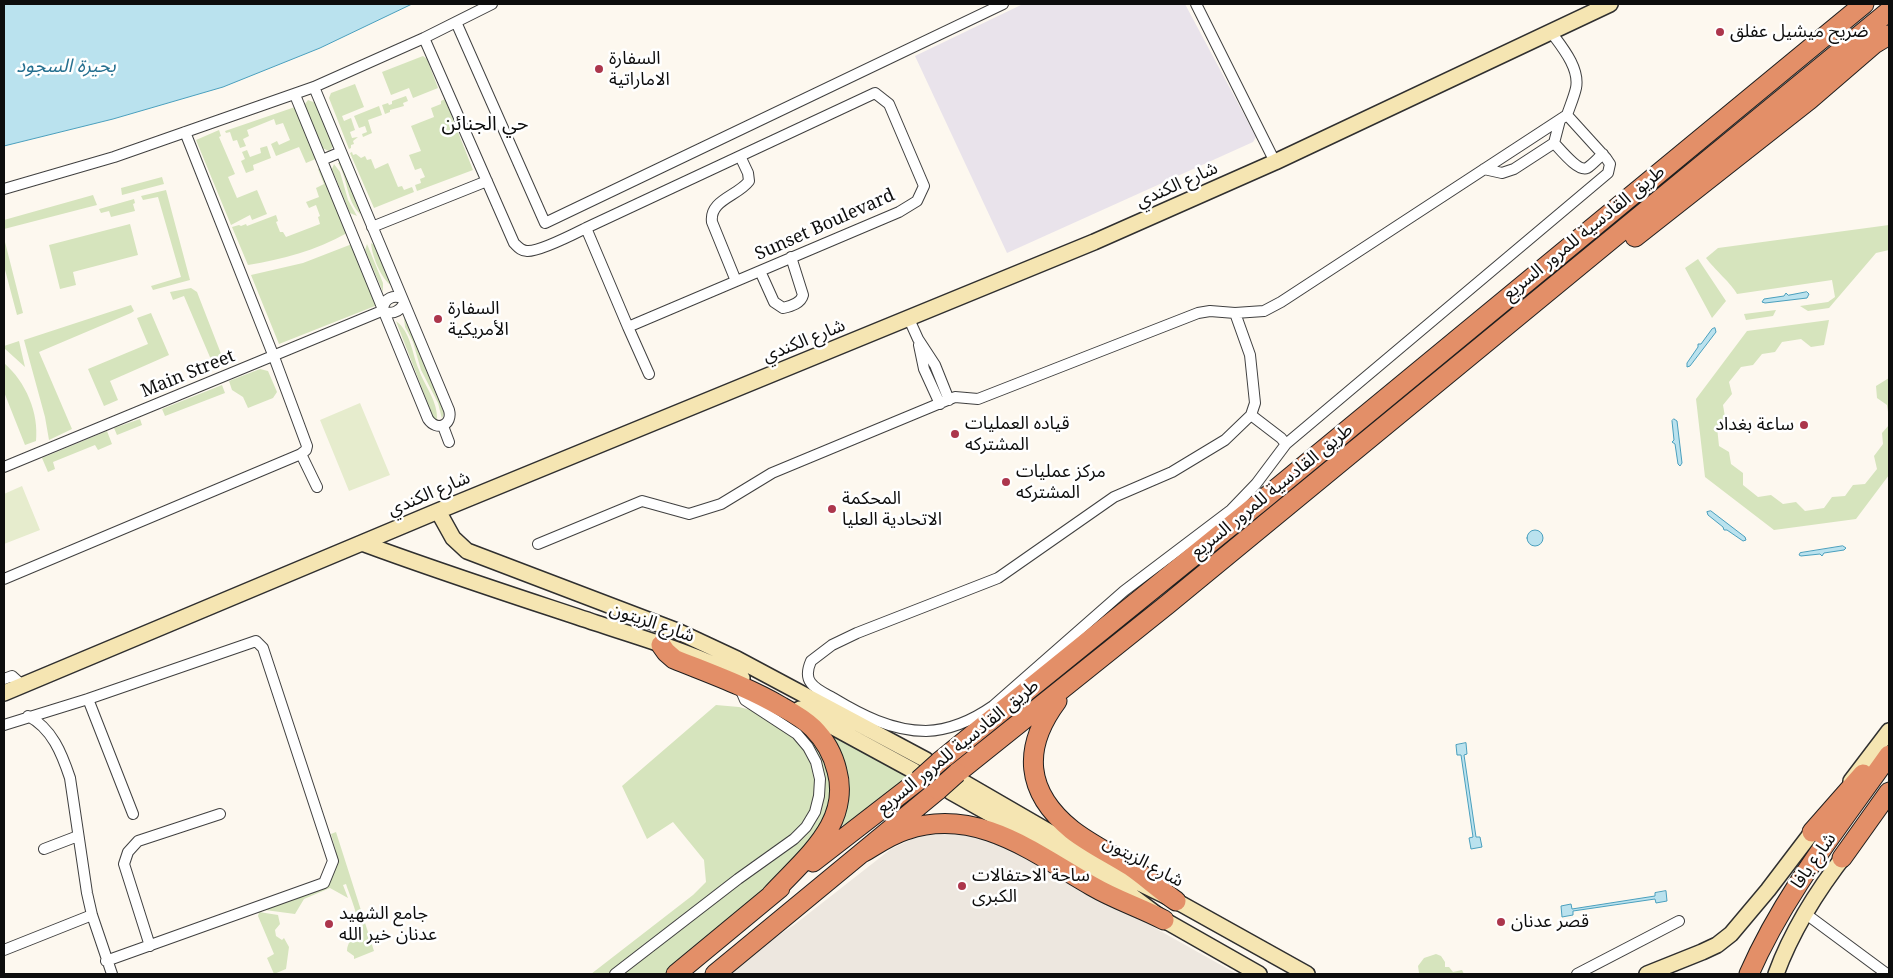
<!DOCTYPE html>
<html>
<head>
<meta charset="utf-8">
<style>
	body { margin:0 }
	#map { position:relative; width:1893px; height:978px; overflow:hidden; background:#fdf8ef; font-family:"Noto Serif",serif }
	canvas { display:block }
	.frame { position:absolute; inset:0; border:5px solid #0d0d0d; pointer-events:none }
</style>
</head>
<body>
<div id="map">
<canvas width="1893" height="978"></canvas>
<div class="frame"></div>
</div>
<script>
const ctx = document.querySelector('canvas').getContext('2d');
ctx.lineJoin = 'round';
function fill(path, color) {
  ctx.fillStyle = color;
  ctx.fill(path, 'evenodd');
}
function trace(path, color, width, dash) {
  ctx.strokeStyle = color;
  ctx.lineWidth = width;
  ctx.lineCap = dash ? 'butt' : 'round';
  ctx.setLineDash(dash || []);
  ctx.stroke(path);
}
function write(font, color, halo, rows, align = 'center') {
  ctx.font = font + ' "Noto Serif","Noto Sans Arabic",serif';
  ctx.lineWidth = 5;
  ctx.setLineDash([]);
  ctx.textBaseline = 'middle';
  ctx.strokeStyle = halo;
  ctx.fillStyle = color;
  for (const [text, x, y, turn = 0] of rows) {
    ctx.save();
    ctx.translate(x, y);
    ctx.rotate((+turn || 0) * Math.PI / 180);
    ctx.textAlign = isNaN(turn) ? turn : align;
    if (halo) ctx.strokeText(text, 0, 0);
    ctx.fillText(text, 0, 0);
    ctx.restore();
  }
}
const industrial = new Path2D(`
	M1023 4H1185L1256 137 1253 142 1007 253 915 56Z`);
const green = new Path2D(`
	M423 56 427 59 438 88 413 98 409 88 391 95 382 72Z
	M355 84 364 107 342 116 344 121 351 118 355 130 350 132 352 138 358 137 353 141 354 144 351 145V148L349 149 329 98 331 93Z
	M406 96 408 101 403 103 404 106 390 110V112L385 114 382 105 388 103 389 105 392 104V101Z
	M445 99 473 170 417 191 415 185 421 183 420 179 425 177 421 168 415 170 409 155 421 151 411 126 434 117 431 108 441 104V101Z
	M308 100 316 103 333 145V147L329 151 322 148 305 107V104Z
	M379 106 382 115 368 120 372 133 363 137 362 134 367 132 365 126 359 128 354 116Z
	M295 107 318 158 306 163 299 147 276 156 271 144 277 141 279 145 290 140 283 123 276 125 274 119 247 130 249 136 243 139 246 146 240 148 237 140 233 141 230 132 226 133 225 131Z
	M219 130 221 136 219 137 235 174 228 177 237 198 257 190 267 214 252 220 250 215 231 225 196 140Z
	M267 146 271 158 253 165 254 170 246 173 241 161 245 159 242 152 247 150 250 157 261 153 260 148Z
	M352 152 353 155 356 154 361 158 365 156 367 160 371 159 375 169 388 163 398 187 402 186 404 190 412 187 414 192 374 208 350 153Z
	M338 163H341L361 212 360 214C346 200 348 179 338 163Z
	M334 164 340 172 348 200 357 216 350 213 332 169Z
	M321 168 347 233C315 251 283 259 248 265L232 227 239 225 241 226 246 224 247 226 276 215 278 221 276 222 280 232H283L286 237 320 224 318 217 320 216 316 205 309 208 306 202 319 197 316 188 324 184 318 169Z
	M162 177 164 184 122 195 121 188Z
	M166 190 190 280 153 290 151 286 181 277 158 197 143 200 141 196Z
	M93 195 97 205 4 229V220Z
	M134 199 135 203 133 204 135 211 111 217 109 211 101 213 99 209Z
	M130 224 138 255 73 272 76 285 60 289 49 245Z
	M1889 225V250L1876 253 1829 308 1808 311 1800 306 1828 302 1835 297 1832 280 1737 294C1732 284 1714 269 1706 258L1718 248Z
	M4 238 23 313 17 315 4 266Z
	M371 243 376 246 392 286C381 279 372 256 371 243Z
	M352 244 376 305 375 306 279 344 251 275 303 263Z
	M367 244 383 283V292L365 250Z
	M1698 259 1726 301 1712 318 1685 268Z
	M191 288 197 292 225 364 215 369 184 296 173 300 170 292Z
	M131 305 134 311 131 313 39 352 72 429 49 440 45 417 24 340Z
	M1776 310 1773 316 1746 320 1744 314Z
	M151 313 169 355 110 381 118 400 104 406 88 369 148 344 137 318Z
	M404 318 407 320 444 413 442 419 438 403 421 370 413 342 405 327Z
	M1829 320 1824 345 1811 347 1801 339 1782 342 1775 352 1762 354 1753 365 1741 367 1729 382 1732 394 1723 405 1725 417 1717 427 1719 446 1729 452 1731 464 1743 473V485L1758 497 1771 495 1783 504 1796 502 1805 511 1824 508 1832 497 1845 496 1853 485 1865 484 1877 469 1874 456 1883 444 1882 433 1889 425V475L1856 519 1774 530 1705 477 1696 399 1747 331Z
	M396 321C411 332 412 354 419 370 425 387 438 401 437 420L433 417Z
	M19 341 25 367 4 348V346Z
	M4 363C26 382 39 413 36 441L25 445 4 392Z
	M260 369 268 371 277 392 273 398 248 408 243 397 232 390 229 381Z
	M1889 378V419L1887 405 1877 398 1876 386Z
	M222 385 225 393 165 416 162 409Z
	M140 419 142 425 117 435 114 428Z
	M107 431 112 444 98 450 95 445 53 462 55 469 48 472 42 458Z
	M716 705 739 707 823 728 908 777 853 820 822 836 810 849 665 974H591L693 895 706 882 704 860 673 822 647 839 622 786Z
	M336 832 374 951 354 959V956L347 951C347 942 354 937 357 930 361 920 349 894 346 884L343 885 348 898 330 888 304 899 295 914 265 910 264 907 329 883C340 860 338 858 331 834Z
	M259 912 278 915 280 924 275 930 276 936 282 940 284 938 289 947 286 969 274 974 267 958 274 954 258 916Z
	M1436 954 1441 956 1445 962V967H1449L1453 972 1462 970 1464 974H1421L1419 973 1418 966 1424 958Z`);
const pitch = new Path2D(`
	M360 403 390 475 349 491 320 420Z
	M22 486 40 530 4 544V494Z`);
const plaza = new Path2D(`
	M940 834 972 835 1012 848 1237 974H729L759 948 794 925 891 849 916 837Z`);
const water = new Path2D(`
	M4 4H412L320 48 223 87 113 119 4 146Z
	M1807 292 1809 294 1807 298 1765 303 1762 302 1764 299 1784 296 1786 293 1788 295Z
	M1715 328 1716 332 1690 366 1687 367V363L1698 347V344H1701L1712 329Z
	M1674 419 1677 421 1682 463 1680 466 1678 464 1675 444 1672 442 1674 440 1672 421Z
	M1711 511 1745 537 1746 540 1743 541 1727 530H1724L1723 527 1708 515 1707 512Z
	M1527 538a8 8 0 1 1 16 0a8 8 0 1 1-16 0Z
	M1843 546 1846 548 1844 550 1824 553 1822 556 1820 554 1801 556 1799 555 1800 553Z
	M1466 743 1467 754 1464 755 1476 837H1480L1482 847 1471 849 1469 838 1473 837 1461 755H1457L1456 745Z
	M1666 891 1667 901 1656 903 1655 899 1573 911V915L1562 917 1561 906 1571 904 1572 909 1655 896V893Z`);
const street = new Path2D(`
	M1196 4 1275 162
	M456 22 545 223 1003 4
	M1551 32C1562 47 1580 68 1576 88 1574 97 1570 106 1567 115
	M424 38 514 243C518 247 521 251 527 251 539 252 574 234 586 228L875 93 889 104 924 186 917 201 899 212 628 327 586 228
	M295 95 428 419C437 432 453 425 449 410L314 87
	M1560 120 1554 143C1560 149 1578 172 1587 168 1592 165 1598 158 1603 154
	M322 160 341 152
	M1484 169 1502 173 1514 169 1554 143
	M4 189 114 157 314 87 424 38 492 4
	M372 227 487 181
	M760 271 774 302 783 308C792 306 801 303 803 295L791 257
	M736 281 712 222C709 200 738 196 749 181L748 173 740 156
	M383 308C385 298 393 295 402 298
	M384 312C393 314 399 312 404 304
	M1235 313 1264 311 1281 302 1567 115 1606 158 1610 164 1608 173 1286 444 1281 438 1251 415
	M909 319 918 339 935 365 949 400
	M628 327 649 374
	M919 345 924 369 940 404
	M443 426 449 442
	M301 454 317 487
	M4 467 384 310
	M538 544 642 501 689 514 721 504 772 473 955 397 978 399 1198 313 1210 311 1235 313 1250 355 1255 403 1251 415 1225 440 1172 472 1114 497 998 578 857 633 832 645 811 661C808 668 806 677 811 683 816 690 826 694 833 698 861 715 892 731 926 731 952 730 973 720 993 706L1124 591 1231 510 1256 484 1286 444
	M4 579 301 454 306 450 307 446 274 357 185 132
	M4 679 12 676 22 685
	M88 699 133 814
	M28 716C52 728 62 754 70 778L87 893 92 915 112 974
	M4 725 88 699 256 641 263 648 333 861 324 883 106 961
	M44 849 78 836
	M1806 914 1887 974
	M150 946 124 864 128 852 138 841 220 814
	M4 950 92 915
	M615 974 738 879 794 839 806 827 815 812 819 796 820 779 816 762 808 747 797 734 745 700 739 686
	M1577 974 1679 921`);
const secondary = new Path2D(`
	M438 511 453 538 467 551 677 631 737 659 926 760
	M362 543C440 572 518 597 596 623 645 639 697 654 742 678
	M4 693 438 511 1094 242 1275 162 1610 4
	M800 709 914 771
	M1851 781 1889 731
	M963 782 1127 877 1176 901 1307 974
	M951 792 1120 887 1164 920 1259 974
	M1647 974 1702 952 1717 945 1731 934 1768 890 1819 823
	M1776 974C1792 930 1819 888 1848 851`);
const highway = new Path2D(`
	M1635 237 1809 100 1874 44 1889 35
	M661 645 666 652 674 659C711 674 748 687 782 707 793 713 804 719 813 728 825 740 833 754 837 771 842 789 839 809 830 826 816 852 791 873 771 895
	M1057 701C1022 748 1025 792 1072 830 1090 844 1111 854 1130 866 1146 877 1160 890 1176 901
	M939 762 1259 503 1864 4
	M957 773 1168 604 1889 11
	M1812 832 1863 774
	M862 853C876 845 890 835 906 830 976 806 1034 853 1092 886 1116 900 1139 907 1164 920
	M1842 858 1889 792
	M813 862 919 780
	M676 974 780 888
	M715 974 938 790
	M1749 974C1784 894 1839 826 1889 755`);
const highwayBridge = new Path2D(`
	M919 780 939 762
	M938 790 957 773`);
const markers = [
	[1720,32,5,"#ac364c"],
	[599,69,5,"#ac364c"],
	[438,319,5,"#ac364c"],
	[1804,425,5,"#ac364c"],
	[955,434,5,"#ac364c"],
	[1006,482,5,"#ac364c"],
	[832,509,5,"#ac364c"],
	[962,886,5,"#ac364c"],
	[1501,922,5,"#ac364c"],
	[329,924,5,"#ac364c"]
];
const poiNames = [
	["ضريح ميشيل عفلق",1730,32],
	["السفارة",609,59],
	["الاماراتية",609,80],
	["السفارة",448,309],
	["الأمريكية",448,330],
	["قياده العمليات",965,424],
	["المشتركه",965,445],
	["ساعة بغداد",1794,425,"right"],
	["مركز عمليات",1016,472],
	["المشتركه",1016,493],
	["المحكمة",842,499],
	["الاتحادية العليا",842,520],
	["ساحة الاحتفالات",972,876],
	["الكبرى",972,897],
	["جامع الشهيد",339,914],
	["عدنان خير الله",339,935],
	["قصر عدنان",1511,922]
];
const streetNames = [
	["شارع الكندي",1177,185,-24],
	["Sunset Boulevard",825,225,-24],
	["طريق القادسية للمرور السريع",1584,233,-39],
	["شارع الكندي",804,341,-22],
	["Main Street",188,374,-22],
	["طريق القادسية للمرور السريع",1272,491,-39],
	["شارع الكندي",429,494,-23],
	["شارع الزيتون",652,623,19],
	["طريق القادسية للمرور السريع",958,747,-39],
	["شارع يافا",1814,861,-55],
	["شارع الزيتون",1143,862,28]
];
const waterNames = [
	["بحيرة السجود",66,67]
];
const quarterNames = [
	["حي الجنائن",485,124]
];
fill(industrial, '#e9e3eb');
fill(green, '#d6e4bd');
fill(pitch, '#e6eccd');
fill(plaza, '#ede7df');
fill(water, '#bae2ee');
trace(water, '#4a9fbd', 1);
trace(street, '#404040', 12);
trace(secondary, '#2f2f2f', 18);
trace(highway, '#1e1e1e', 21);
trace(street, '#fff', 10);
trace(secondary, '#f5e5b2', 15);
trace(highway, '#e38f68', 19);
trace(highwayBridge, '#1e1e1e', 21, []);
trace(highwayBridge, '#e38f68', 19);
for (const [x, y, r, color] of markers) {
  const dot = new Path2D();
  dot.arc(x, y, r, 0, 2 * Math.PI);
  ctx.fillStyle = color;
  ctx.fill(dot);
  trace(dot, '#fff', 2);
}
write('18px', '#0d0d0d', '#fff', poiNames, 'left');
write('18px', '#0d0d0d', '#fff', streetNames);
write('italic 19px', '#267090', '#fff', waterNames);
write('20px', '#0d0d0d', '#fff', quarterNames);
</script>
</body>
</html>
